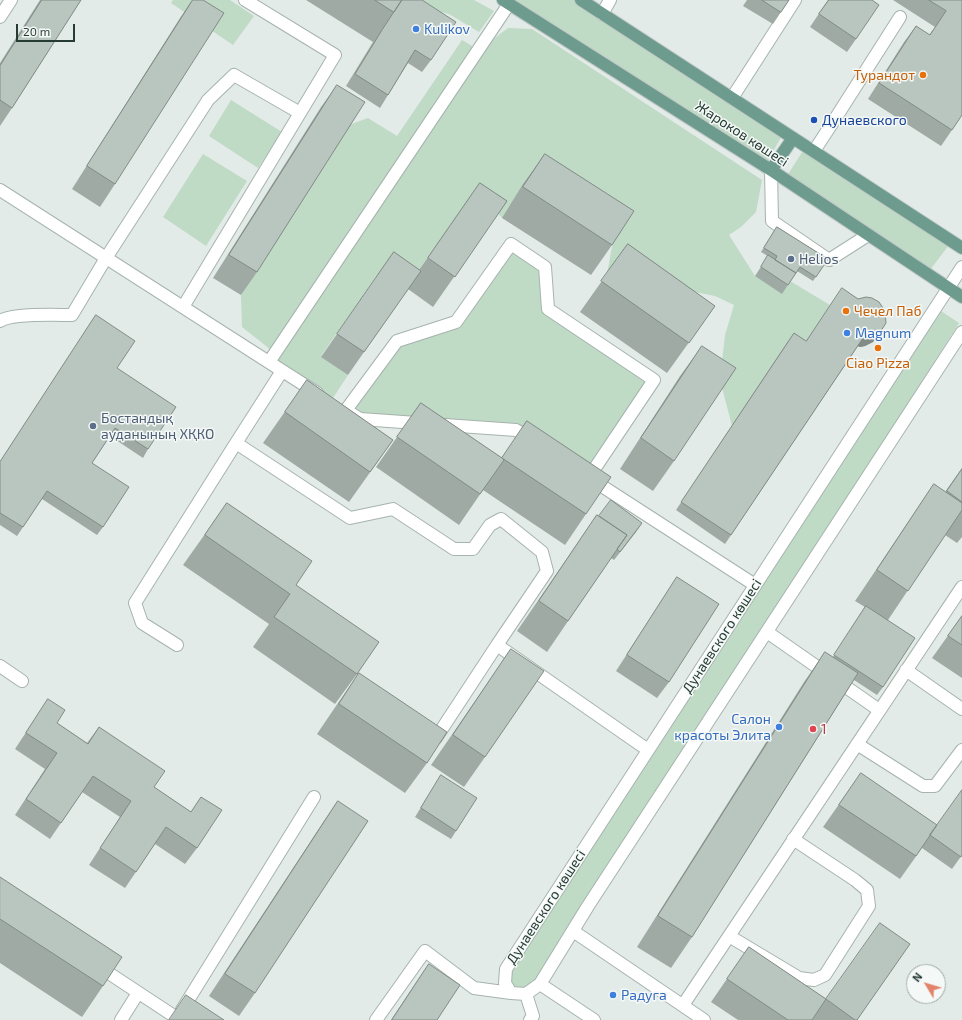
<!DOCTYPE html>
<html>
<head>
<meta charset="utf-8">
<style>
	body { margin:0 }
	#map { position:relative; width:962px; height:1020px; overflow:hidden; background:#e3ebe8; font-family:"Exo 2",sans-serif }
	canvas { display:block }
	.north { position:absolute; left:906px; top:964px; width:40px; height:40px; box-sizing:border-box; background:#f4f8f6; border:1px solid #a1aca8; border-radius:50%; rotate:308deg; font-size:11px; font-weight:700; line-height:16px; text-align:center; color:#253b34 }
	.north::after { content:''; display:block; margin:auto; width:14px; height:18px; background:#e2846b; clip-path:polygon(50% 0,100% 100%,50% 72%,0 100%) }
	.scale { position:absolute; left:16px; top:24px; width:59px; height:18px; box-sizing:border-box; border:2px solid #253b34; border-top:0; padding-left:5px; font-size:12px; line-height:14px; white-space:nowrap; color:#253b34; -webkit-text-stroke:3px #f4f8f6; paint-order:stroke }
</style>
</head>
<body>
<div id="map">
<canvas width="962" height="1020"></canvas>
<div class="north">N</div>
<div class="scale">20 m</div>
</div>
<script>
const ctx = document.querySelector('canvas').getContext('2d');
ctx.lineJoin = 'round';
function fill(path, color) {
  ctx.fillStyle = color;
  ctx.fill(path, 'evenodd');
}
function trace(path, color, width, dash) {
  ctx.strokeStyle = color;
  ctx.lineWidth = width;
  ctx.lineCap = dash ? 'butt' : 'round';
  ctx.setLineDash(dash || []);
  ctx.stroke(path);
}
function write(font, color, halo, rows, align = 'center') {
  ctx.font = font + ' "Exo 2",sans-serif';
  ctx.lineWidth = 3;
  ctx.setLineDash([]);
  ctx.textBaseline = 'middle';
  ctx.strokeStyle = halo;
  ctx.fillStyle = color;
  for (const [text, x, y, turn = 0] of rows) {
    ctx.save();
    ctx.translate(x, y);
    ctx.rotate((+turn || 0) * Math.PI / 180);
    ctx.textAlign = isNaN(turn) ? turn : align;
    if (halo) ctx.strokeText(text, 0, 0);
    ctx.fillText(text, 0, 0);
    ctx.restore();
  }
}
const green = new Path2D(`
	M173 0H230L254 16 233 45 171 3Z
	M380 0H474L494 11 479 32 449 14 429 9Z
	M503 0H580L784 132 765 166Z
	M508 28 532 29 762 180 756 212 741 227 729 235 755 276 790 281 830 305 801 349 788 341 732 426 720 380 725 335 734 305 715 296 607 274 613 241 502 218 487 200 459 213 406 288 377 275 321 356 348 375 331 401 269 362 275 353 242 327 241 295 349 125 368 118 397 136 462 40 479 50Z
	M231 100 282 132 258 168 209 136Z
	M806 146 952 241 927 274 785 179Z
	M203 154 247 181 206 246 163 217Z
	M511 244 545 267 549 309 660 381 593 480 516 430 360 419 346 410 397 341 456 322Z
	M941 311 959 323 540 984 511 993 506 969Z`);
const minor = new Path2D(`
	M602 14 610 0
	M0 17 11 0
	M732 98 795 0
	M814 151 835 119 900 17
	M771 170 772 221 829 260 868 235
	M0 190 317 393
	M962 267 506 969 505 983 511 993 526 994 540 984 588 906 962 332
	M183 307 335 55 245 0
	M0 321C12 313 56 315 72 315L106 258 208 100 234 75 300 113
	M269 362 509 4
	M346 410 397 341 456 322 511 244 545 267 548 309 654 380 589 477
	M350 413 360 419 516 430 532 440
	M236 443 282 371
	M591 479 755 585
	M767 632 879 710
	M177 645 142 623 135 603 236 443 350 518 393 509 454 549H473L490 525 501 519 542 552 547 571 497 645 648 750
	M0 666 22 681
	M906 670 962 709
	M436 738 497 645
	M857 744 923 786H935L962 750
	M573 931 704 1020
	M729 936 799 978 814 980 825 975 869 906 867 890 855 880 793 839
	M98 966 180 1020
	M540 984 594 1020
	M526 994 533 1016 530 1020
	M683 1005 962 587
	M182 1010 314 797
	M121 1020 138 993
	M376 1020 425 951 474 988 511 993`);
const major = new Path2D(`
	M503 0 771 170 962 297
	M581 0 962 248
	M771 170 793 138`);
const wall = new Path2D(`
	M40 0H81L12 108 0 126V63Z
	M192 0 115 184 100 207 72 189 180 18Z
	M306 0H422L431 60 422 72 408 63 388 95 380 108 346 86 373 42Z
	M747 0H789L773 24 743 6Z
	M828 0 856 39 847 52 810 27Z
	M893 0H962L952 130 941 146 868 99 904 42 916 26 929 35 935 27Z
	M337 85 257 272 241 295 213 278 321 107Z
	M545 154 612 245 591 275 502 218 523 184Z
	M480 183 507 201 433 307 408 289 348 375 321 357 394 252 419 270Z
	M777 227 828 259 813 281 797 271 782 294 755 276 768 256 761 252Z
	M628 244 715 306 667 373 580 312Z
	M96 315 148 449 143 458 110 436 92 463 103 527 97 535 42 499 17 536 0 525V462Z
	M879 334 873 342 865 346 860 347 858 346 725 544 676 510 788 341H806Z
	M702 346 674 461 653 491 620 469 680 376Z
	M307 380 393 440 349 502 263 443Z
	M421 403 502 458 527 421 586 514 565 545 483 490 459 525 376 467Z
	M962 468V537L957 543 945 535 888 620 883 687 877 695 854 680 692 937 671 968 637 947 804 682 825 652 833 657 865 607 855 601 913 515 934 484 945 492Z
	M227 503 296 585 357 674 335 704 253 647 269 624 183 565Z
	M597 515 599 516 642 523 614 560 611 558 547 652 517 631Z
	M677 577 669 682 657 698 616 671 666 594Z
	M962 616V678L932 658Z
	M511 649 485 757 464 787 431 765Z
	M359 673 427 763 405 793 317 734 338 703Z
	M48 699 57 723 87 743 99 727 154 787 191 812 201 797 197 848 185 864 155 844 125 888 89 865 120 817 82 792 50 839 15 815 45 769 15 749Z
	M861 773 962 855 952 869 922 848 900 879 823 827Z
	M441 775 456 831 451 839 415 817Z
	M338 801 255 993 239 1016 209 996 322 824Z
	M0 877 103 986 82 1017 0 963Z
	M749 947 857 1020H738L711 1002Z
	M429 964 437 1020H391L413 987Z`);
const shadedWall = new Path2D(`
	M879 334 873 342 865 346 860 347 857 346 863 338Z
	M642 523 636 532 614 560 620 552Z`);
const building = new Path2D(`
	M42 0H81L12 108 0 100V66Z
	M193 0H203L224 13 115 184 87 166Z
	M375 0H402L394 12Z
	M402 0H422L456 22 431 60 415 50 388 95 355 74 382 30Z
	M762 0H789L781 12Z
	M829 0H872L879 5 856 39 819 14Z
	M929 0H962V115L952 130 879 83 916 26 930 35 946 11Z
	M337 85 365 102 257 272 229 255Z
	M545 154 634 211 612 245 523 187Z
	M480 183 507 201 455 277 428 258Z
	M777 227 828 259 816 277 800 267 796 273 775 260 777 256 764 248Z
	M628 244 715 306 689 343 601 281Z
	M394 252 421 271 364 352 337 334Z
	M768 255 796 273 788 285 761 267Z
	M842 288 858 299 866 297 872 298 879 302 885 311 886 323 879 334 871 337 866 338H863L731 535 681 502 794 333 806 341Z
	M96 315 135 341 117 368 176 407 148 449 115 428 92 463 129 487 103 527 47 491 23 527 0 513V462Z
	M702 346 736 368 674 461 641 438Z
	M307 380 393 440 370 472 285 412Z
	M421 403 502 458 504 460 480 494 397 437Z
	M527 421 611 477 586 514 502 458Z
	M962 469V502L947 491Z
	M934 484 962 503V510L908 591 877 570Z
	M611 500 642 523 620 552 617 549 627 535 599 516Z
	M227 503 312 561 296 585 379 642 357 674 274 617 290 594 205 535Z
	M597 515 627 535 568 621 539 601Z
	M677 577 719 604 669 682 627 655Z
	M866 606 915 638 883 687 834 655Z
	M962 616V645L948 636Z
	M511 649 544 671 485 757 453 735Z
	M825 652 858 673 692 937 658 916Z
	M359 673 447 732 427 763 339 704Z
	M48 699 65 710 57 723 88 744 99 727 165 771 154 787 191 812 201 797 222 810 197 848 166 827 136 872 100 848 131 801 93 776 61 823 26 799 57 753 26 733Z
	M861 773 937 825 916 856 839 805Z
	M441 775 477 798 456 831 421 808Z
	M962 790V855L961 857 930 835Z
	M338 801 368 821 255 993 225 974Z
	M0 877 122 957 103 986 0 919Z
	M880 923 910 944 857 1020H855L826 999Z
	M749 947 826 999 812 1020H788L727 979Z
	M429 964 460 985 437 1020H392Z
	M186 995 224 1020H169Z`);
const markers = [
	[416,29,4,"#3f7fe0"],
	[923,75,4,"#e8710a"],
	[814,120,4,"#1a4fb4"],
	[791,259,4,"#5c6f8a"],
	[846,311,4,"#e8710a"],
	[847,333,4,"#3f7fe0"],
	[878,348,4,"#e8710a"],
	[93,426,4,"#5c6f8a"],
	[779,727,4,"#3f7fe0"],
	[813,729,4,"#e0444e"],
	[613,995,4,"#3f7fe0"]
];
const shopNames = [
	["Kulikov",424,29],
	["Magnum",855,333],
	["Салон",771,719,"right"],
	["красоты Элита",771,735,"right"],
	["Радуга",621,995]
];
const foodNames = [
	["Турандот",915,75],
	["Чечел Паб",854,311,"left"],
	["Ciao Pizza",878,363,"center"]
];
const transitNames = [
	["Дунаевского",822,120]
];
const streetNames = [
	["Жароков көшесі",742,134,33],
	["Дунаевского көшесі",722,636,-57],
	["Дунаевского көшесі",546,907,-57]
];
const serviceNames = [
	["Helios",799,259],
	["Бостандық",101,418],
	["ауданының ХҚКО",101,434]
];
const healthNames = [
	["1",821,729]
];
fill(green, '#bfdac5');
trace(minor, '#a6b3ae', 14);
trace(major, '#c2c8c6', 14);
trace(minor, '#fff', 12);
trace(major, '#6d9c8e', 12);
fill(wall, '#9faaa5');
fill(shadedWall, '#828b86');
fill(building, '#b9c6c0');
trace(building, '#828b86', 1);
for (const [x, y, r, color] of markers) {
  const dot = new Path2D();
  dot.arc(x, y, r, 0, 2 * Math.PI);
  ctx.fillStyle = color;
  ctx.fill(dot);
  trace(dot, '#f4f8f6', 1.5);
}
write('14px', '#366cbe', '#f4f8f6', shopNames, 'left');
write('14px', '#c56008', '#f4f8f6', foodNames, 'right');
write('14px', '#164399', '#f4f8f6', transitNames, 'left');
write('14px', '#253b34', '#f4f8f6', streetNames);
write('14px', '#4e5e75', '#f4f8f6', serviceNames, 'left');
write('14px', '#be3a42', '#f4f8f6', healthNames, 'left');
</script>
</body>
</html>
